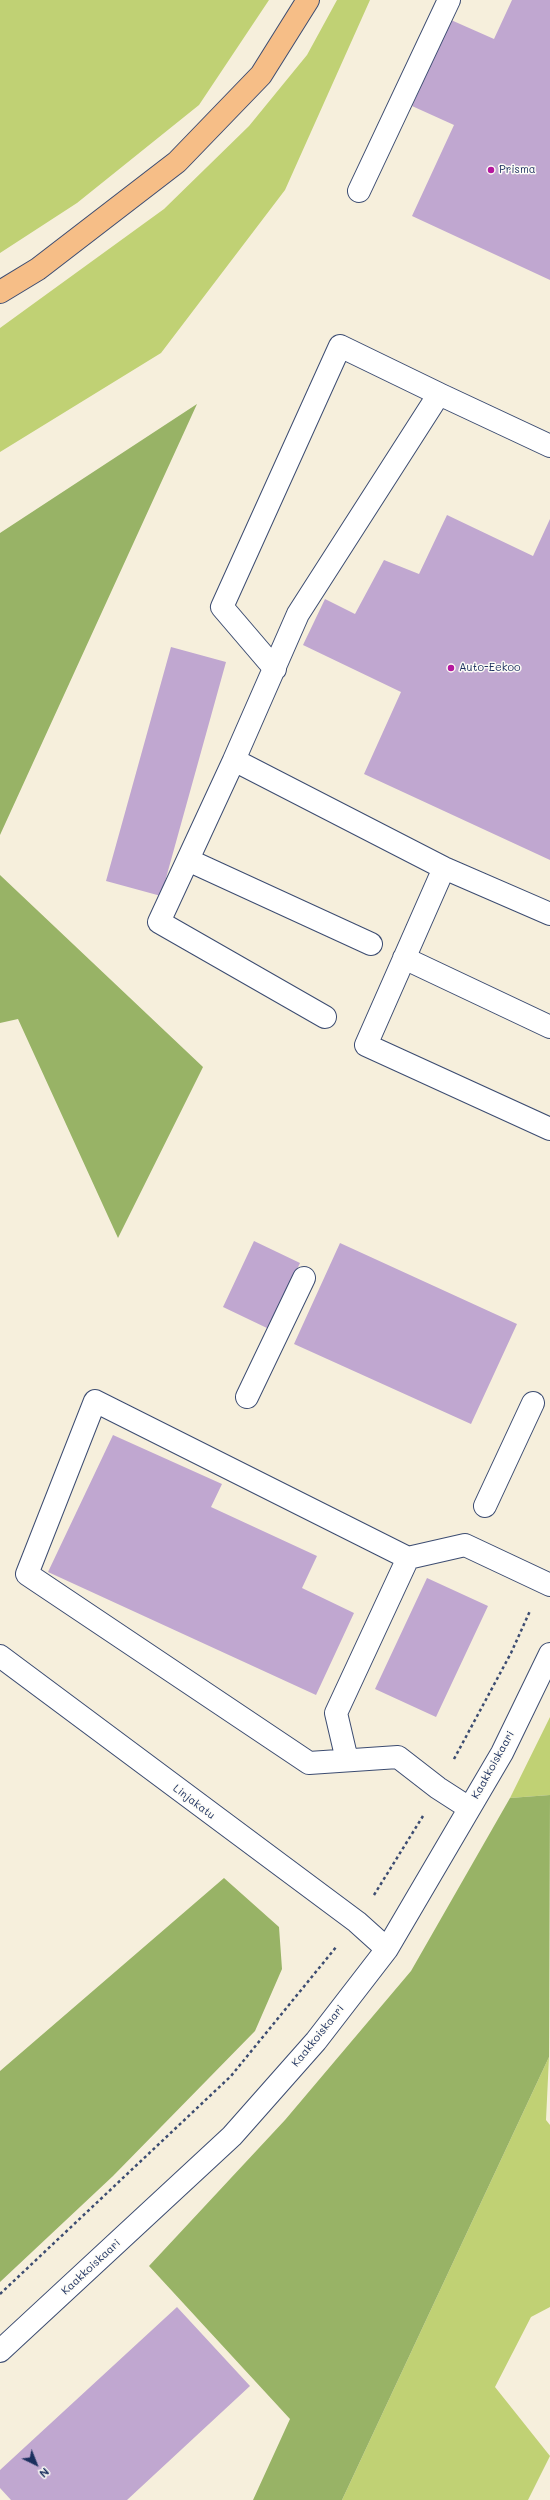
<!DOCTYPE html>
<html>
<head>
<meta charset="utf-8">
<style>
	body { margin:0 }
	#map { position:relative; width:550px; height:2500px; overflow:hidden; background:#f6efdc; font-family:Mali,sans-serif }
	canvas { display:block }
	.north { position:absolute; left:16px; top:2444px; width:40px; height:40px; -webkit-text-stroke:3px #fdfcf7; paint-order:stroke; rotate:137deg; font-size:11px; font-weight:700; line-height:16px; text-align:center; color:#1b2f5e }
	.north::after { content:''; display:block; margin:auto; width:14px; height:18px; background:#1b2f5e; clip-path:polygon(50% 0,100% 100%,50% 72%,0 100%) }
</style>
</head>
<body>
<div id="map">
<canvas width="550" height="2500"></canvas>
<div class="north">N</div>
</div>
<script>
const ctx = document.querySelector('canvas').getContext('2d');
ctx.lineJoin = 'round';
function fill(path, color) {
  ctx.fillStyle = color;
  ctx.fill(path, 'evenodd');
}
function trace(path, color, width, dash) {
  ctx.strokeStyle = color;
  ctx.lineWidth = width;
  ctx.lineCap = dash ? 'butt' : 'round';
  ctx.setLineDash(dash || []);
  ctx.stroke(path);
}
function write(font, color, halo, rows, align = 'center') {
  ctx.font = font + ' Mali,sans-serif';
  ctx.lineWidth = 3;
  ctx.setLineDash([]);
  ctx.textBaseline = 'middle';
  ctx.strokeStyle = halo;
  ctx.fillStyle = color;
  for (const [text, x, y, turn = 0] of rows) {
    ctx.save();
    ctx.translate(x, y);
    ctx.rotate((+turn || 0) * Math.PI / 180);
    ctx.textAlign = isNaN(turn) ? turn : align;
    if (halo) ctx.strokeText(text, 0, 0);
    ctx.fillText(text, 0, 0);
    ctx.restore();
  }
}
const green = new Path2D(`
	M0 0H269L199 105 77 203 0 253Z
	M337 0H370L285 190 161 353 0 452V328L164 209 249 126 307 55Z
	M550 1717V1795L510 1798Z
	M549 2057 546 2120 550 2125V2307L531 2317 495 2387 550 2456 528 2500H342Z`);
const forest = new Path2D(`
	M197 404 0 835V533Z
	M0 875 203 1067 118 1238 18 1019 0 1023Z
	M550 1795 549 2057 342 2500H253L290 2419 149 2266 285 2120 411 1971 510 1798Z
	M224 1878 279 1927 282 1969 255 2031 113 2176 0 2282V2071Z`);
const building = new Path2D(`
	M512 0H550V280L412 216 454 125 412 106 451 20 494 39Z
	M447 515 533 556 550 519V860L364 774 401 692 303 645 325 599 355 614 384 560 419 574Z
	M171 647 226 662 161 896 106 881Z
	M254 1241 300 1263 269 1329 223 1307Z
	M340 1243 517 1324 471 1424 294 1344Z
	M113 1435 222 1484 211 1507 317 1556 302 1588 354 1613 316 1695 48 1572Z
	M427 1578 488 1606 436 1717 375 1689Z
	M177 2307 250 2386 127 2500H11L0 2488V2470Z`);
const path = new Path2D(`
	M454 1759 511 1653 530 1611
	M374 1895 423 1816
	M0 2294 231 2076 337 1946`);
const minor = new Path2D(`
	M359 191 449 0
	M550 446 439 394 298 614 234 760 444 868 550 914
	M275 669 222 607 340 346 439 394
	M234 760 159 922 325 1017
	M188 860 371 944
	M444 868 366 1045 550 1129
	M404 958 550 1027
	M247 1397 304 1278
	M485 1506 533 1403
	M0 1656 357 1922 387 1949
	M347 1760 336 1713 408 1558
	M469 1808 438 1788 398 1757 309 1763 27 1574 95 1401 408 1558 465 1545 550 1585
	M0 2351 232 2136 316 2041 387 1949 502 1753 550 1654`);
const highway = new Path2D(`
	M0 292 38 269 177 162 261 75 308 0`);
const markers = [
	[491,170,4,"#b5179e"],
	[451,668,4,"#b5179e"]
];
const poiNames = [
	["Prisma",499,170],
	["Auto-Eekoo",459,668]
];
const streetNames = [
	["Kaakkoiskaari",493,1765,-61],
	["Linjakatu",194,1802,37],
	["Kaakkoiskaari",318,2036,-51],
	["Kaakkoiskaari",91,2267,-43]
];
fill(green, '#c0d174');
fill(forest, '#98b366');
fill(building, '#c0a7d0');
trace(minor, '#3c4c71', 24);
trace(highway, '#3c4c71', 24);
trace(path, '#3c4c71', 2.5, [3, 3]);
trace(minor, '#fff', 22);
trace(highway, '#f6be87', 22);
for (const [x, y, r, color] of markers) {
  const dot = new Path2D();
  dot.arc(x, y, r, 0, 2 * Math.PI);
  ctx.fillStyle = color;
  ctx.fill(dot);
  trace(dot, '#fdfcf7', 1.5);
}
write('11px', '#1b2f5e', '#fdfcf7', poiNames, 'left');
write('11px', '#1b2f5e', '#fdfcf7', streetNames);
</script>
</body>
</html>
